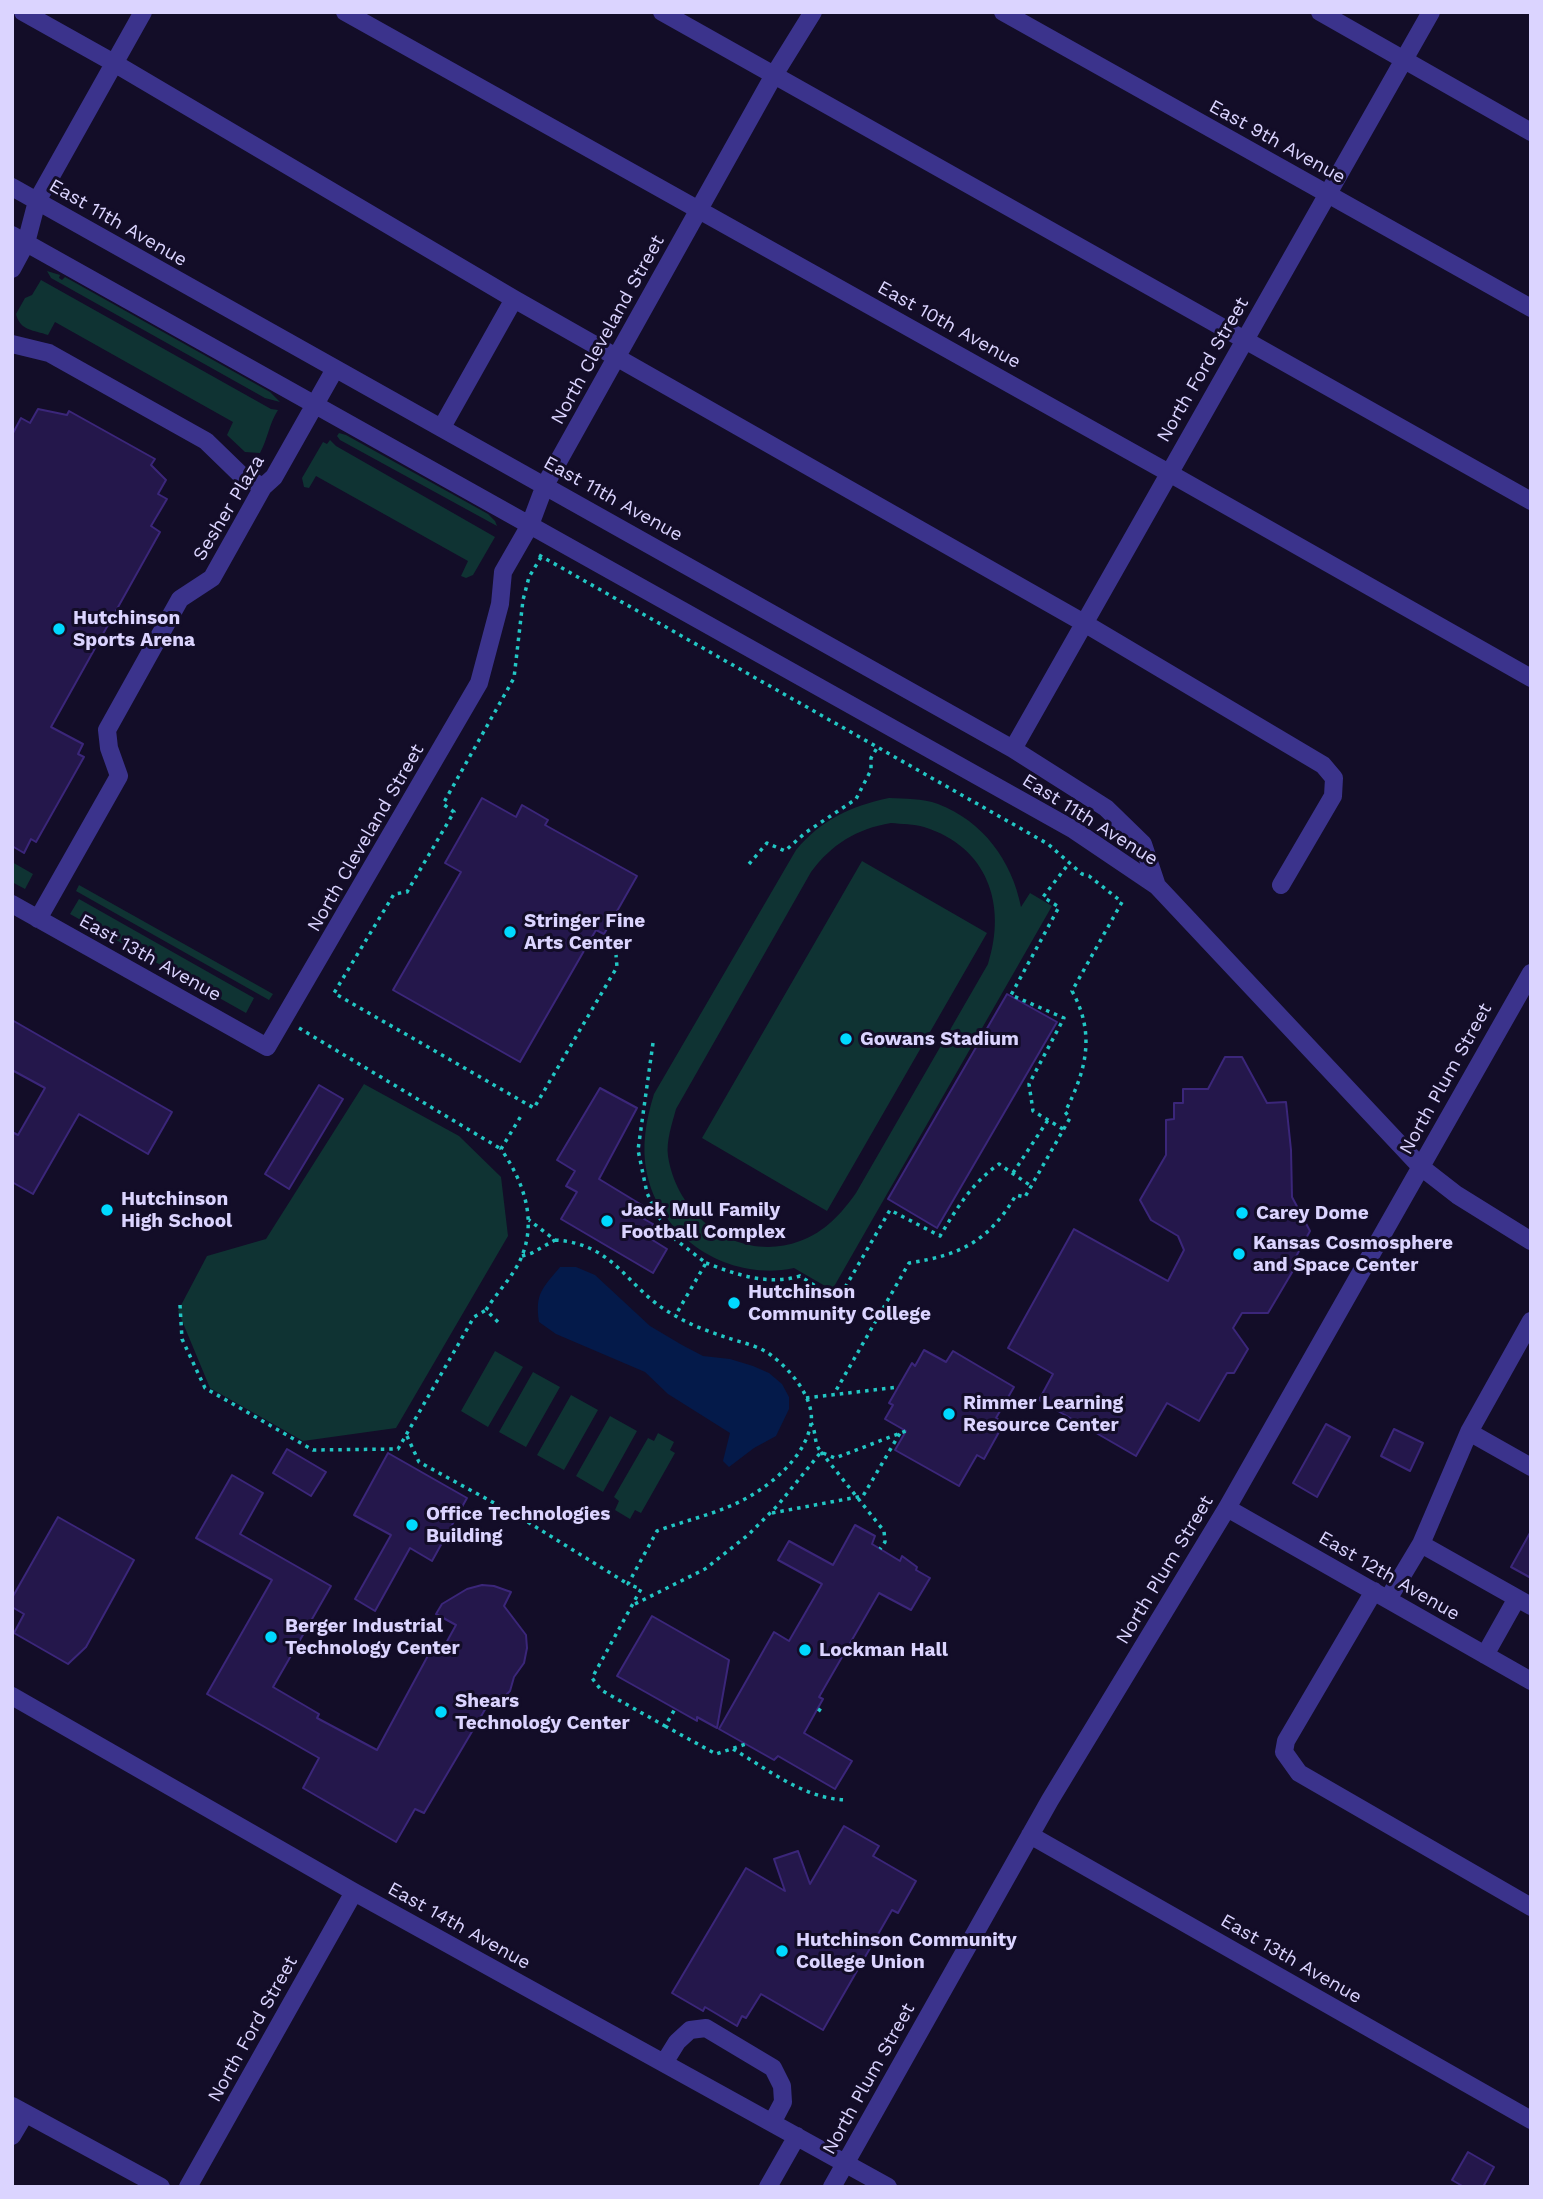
<!DOCTYPE html>
<html>
<head>
<meta charset="utf-8">
<style>
	body { margin:0 }
	#map { position:relative; width:1543px; height:2199px; overflow:hidden; background:#130d28; font-family:"Work Sans",sans-serif }
	canvas { display:block }
	.frame { position:absolute; inset:0; border:14px solid #dbd4ff; pointer-events:none }
</style>
</head>
<body>
<div id="map">
<canvas width="1543" height="2199"></canvas>
<div class="frame"></div>
</div>
<script>
const ctx = document.querySelector('canvas').getContext('2d');
ctx.lineJoin = 'round';
function fill(path, color) {
  ctx.fillStyle = color;
  ctx.fill(path, 'evenodd');
}
function trace(path, color, width, dash) {
  ctx.strokeStyle = color;
  ctx.lineWidth = width;
  ctx.lineCap = dash ? 'butt' : 'round';
  ctx.setLineDash(dash || []);
  ctx.stroke(path);
}
function write(font, color, halo, rows, align = 'center') {
  ctx.font = font + ' "Work Sans",sans-serif';
  ctx.lineWidth = 6;
  ctx.setLineDash([]);
  ctx.textBaseline = 'middle';
  ctx.strokeStyle = halo;
  ctx.fillStyle = color;
  for (const [text, x, y, turn = 0] of rows) {
    ctx.save();
    ctx.translate(x, y);
    ctx.rotate((+turn || 0) * Math.PI / 180);
    ctx.textAlign = isNaN(turn) ? turn : align;
    if (halo) ctx.strokeText(text, 0, 0);
    ctx.fillText(text, 0, 0);
    ctx.restore();
  }
}
const green = new Path2D(`
	M47 271 60 275 59 278 62 280 65 277 270 392 280 402 265 398 51 278Z
	M41 280 271 409 278 410C269 424 268 438 260 453L245 452 227 435 233 422 55 322 48 335C34 330 20 331 16 314L25 298 32 295Z
	M339 433 346 435 488 514 495 521 497 526 340 440 337 436Z
	M330 440 336 446 495 537 473 575 466 578 461 576 468 561 316 476 309 488 304 487 302 478 323 442 327 444Z
	M889 798C905 799 922 798 938 804 983 821 1012 861 1021 907L1030 893 1052 906 832 1290 794 1268C730 1282 661 1239 647 1174 641 1147 646 1120 654 1094L796 850C821 820 851 806 889 798ZM891 823C902 824 914 824 924 827 988 847 1007 905 988 964L856 1193C841 1214 825 1232 800 1241 739 1264 677 1217 668 1156 666 1141 672 1124 676 1109L811 872C832 844 856 829 891 823Z
	M862 861 987 933 827 1211 702 1138Z
	M12 862 33 874 25 889 12 882Z
	M79 885 273 994 269 1000 76 891Z
	M79 899 254 998 246 1013 70 914Z
	M364 1084 459 1136 501 1177 508 1236 396 1428 303 1441 210 1388 178 1311 207 1256 266 1239Z
	M495 1351 523 1367 488 1427 461 1411Z
	M533 1372 560 1387 526 1447 499 1432Z
	M571 1395 598 1410 564 1470 537 1455Z
	M610 1416 637 1431 603 1492 576 1476Z
	M658 1433 674 1442 670 1450 675 1453 641 1513 635 1510 630 1519 615 1510 619 1501 614 1497 648 1438 654 1441Z`);
const water = new Path2D(`
	M560 1267H576L595 1275 650 1326 682 1345 703 1356 730 1359 753 1366 769 1373 782 1384 789 1397V1409L776 1436 754 1448 729 1467 723 1461 730 1433 668 1394 645 1372 556 1334 539 1322C535 1293 542 1289 560 1267Z`);
const building = new Path2D(`
	M38 409 67 415 69 411 155 459 151 465 166 480 158 494 167 499 151 526 160 532 51 727 83 744 78 754 84 757 36 842 31 839 24 853 12 846V435L21 418 30 423Z
	M482 798 516 817 522 805 548 820 545 825 637 876 604 934 596 930 520 1062 393 990 461 872 445 863Z
	M1007 994 1057 1022 937 1228 888 1199Z
	M12 1020 172 1112 148 1154 79 1114 33 1194 12 1182V1132L18 1135 45 1088 12 1070Z
	M1225 1057H1242L1267 1103 1286 1102 1291 1150 1292 1197 1310 1231 1292 1264 1294 1269 1268 1313H1242L1233 1328 1248 1349 1234 1373H1227L1199 1421 1167 1403 1136 1456 1039 1400 1053 1374 1008 1348 1074 1229 1168 1281 1184 1250 1178 1236 1151 1220 1140 1200 1166 1155V1120L1174 1119V1103H1183V1089H1208Z
	M319 1085 343 1099 289 1189 265 1174Z
	M600 1088 637 1108 599 1179 650 1210 644 1219 653 1224 646 1236 667 1249 653 1273 561 1219 577 1192 566 1186 575 1171 557 1160Z
	M924 1350 946 1362 953 1351 1014 1387 996 1418 1004 1423 984 1459 977 1455 959 1486 895 1450 906 1431 885 1419 893 1405 889 1403 912 1363 915 1366Z
	M1326 1424 1350 1437 1317 1497 1293 1483Z
	M1394 1429 1423 1443 1410 1471 1381 1456Z
	M287 1449 326 1472 311 1496 273 1473Z
	M388 1453 467 1498 432 1561 410 1548 375 1611 355 1599 391 1535 354 1515Z
	M232 1475 263 1493 240 1534 331 1586 273 1687 319 1714 317 1718 377 1750 431 1650 440 1654 456 1625 436 1614 442 1604 467 1589 482 1585 494 1586 511 1592 504 1606 526 1635 527 1648 524 1663 514 1677 510 1691 506 1695 493 1696 424 1813 415 1809 396 1842 303 1788 319 1758 207 1694 272 1580 196 1538Z
	M58 1517 134 1560 86 1647 68 1664 14 1633 24 1614 12 1607V1598Z
	M855 1525 875 1536 872 1544 900 1561 902 1556 917 1567 916 1570 930 1578 911 1610 879 1593 819 1697 823 1699 804 1733 852 1761 835 1789 778 1756 774 1760 719 1729 774 1632 789 1641 822 1584 778 1560 789 1541 833 1565Z
	M1531 1531V1578L1511 1567Z
	M652 1616 729 1660 717 1728 697 1717V1721L617 1676Z
	M844 1826 879 1846 873 1856 916 1881 898 1913 892 1910 823 2030 761 1994 746 2018 742 2016 737 2026 705 2007 703 2011 672 1993 746 1868 785 1891 774 1859 798 1851 810 1884Z
	M1468 2152 1494 2167 1483 2187H1464L1452 2180Z`);
const path = new Path2D(`
	M539 555 1048 844 1082 874 1089 876 1122 902 1072 991C1096 1034 1086 1071 1065 1112L1070 1118 1025 1197 1016 1195C989 1241 961 1255 909 1263L834 1394
	M541 557 529 577 523 600 514 678 443 804 454 812 407 892 394 894 334 993 534 1108 617 967 616 955
	M749 864 767 843 785 851 805 833 856 799 871 770V758L877 748
	M299 1028 501 1149
	M653 1043 638 1150 647 1193 658 1216 676 1240 706 1263 675 1316
	M1063 1129 1033 1111 1029 1084 1064 1018 1011 995 1059 907 1043 897 1070 862
	M1013 1173 1048 1120
	M555 1240C617 1244 627 1290 674 1315 690 1325 710 1332 728 1338 743 1343 760 1346 772 1356 790 1369 815 1399 811 1423 806 1454 777 1480 752 1495 722 1513 689 1519 657 1531L628 1584 641 1589 592 1678 601 1690 665 1726 675 1709
	M522 1256 532 1253 555 1240 529 1220
	M706 1263C735 1274 768 1286 800 1276L834 1298 843 1291 890 1210 940 1236C957 1208 972 1183 999 1164L1031 1186
	M180 1305 182 1339 205 1388 313 1450 398 1449 474 1317 486 1310
	M498 1322 486 1310C497 1292 514 1276 522 1256 537 1218 523 1181 501 1149L521 1116
	M806 1398 898 1387
	M407 1436 419 1462 518 1516 628 1584
	M821 1452 884 1531 885 1542 880 1549
	M823 1453 835 1458 906 1431
	M772 1513 863 1496 900 1433
	M635 1604 705 1569 748 1535 778 1505 821 1452C813 1442 817 1433 811 1423
	M818 1709 824 1713
	M665 1726 716 1754 746 1744
	M733 1749C769 1770 804 1799 847 1800`);
const minor = new Path2D(`
	M23 12 114 63 514 299 1084 623 1323 765 1334 778 1333 796 1281 885
	M345 12 1169 473 1531 678
	M662 12 1531 501
	M1003 12 1531 308
	M1320 12 1531 132
	M12 187 1013 749 1106 808 1143 844 1157 886
	M12 235 1074 830 1157 886 1421 1167 1457 1195 1531 1241
	M12 269 26 243 37 201 143 12
	M12 344 49 353 206 441 240 474 263 487
	M442 427 514 299
	M1013 749 1431 12
	M12 904 267 1047 479 683 500 604 503 572 530 525 545 485 774 75 813 12
	M38 919 119 776 109 748 107 730 180 599 212 578 263 487 274 477 335 369
	M1469 1432 1531 1467
	M1227 1508 1531 1681
	M1421 1544 1531 1606
	M1374 1591 1286 1741 1284 1752 1299 1773 1531 1907
	M1388 1599 1421 1544 1469 1432 1531 1321
	M1485 1655 1517 1598
	M12 1696 354 1892 888 2187
	M1030 1835 1531 2120
	M664 2063 677 2042 690 2030 706 2028 773 2068 782 2086 783 2102 772 2123
	M12 2106 161 2187
	M12 2136 25 2114
	M188 2187 354 1892
	M768 2187 797 2136
	M832 2187 1050 1800 1227 1508 1531 973`);
const markers = [
	[59,629,7,"#00d9ff"],
	[510,932,7,"#00d9ff"],
	[846,1039,7,"#00d9ff"],
	[107,1210,7,"#00d9ff"],
	[1242,1213,7,"#00d9ff"],
	[607,1221,7,"#00d9ff"],
	[1239,1254,7,"#00d9ff"],
	[734,1303,7,"#00d9ff"],
	[949,1414,7,"#00d9ff"],
	[412,1525,7,"#00d9ff"],
	[271,1637,7,"#00d9ff"],
	[805,1650,7,"#00d9ff"],
	[441,1712,7,"#00d9ff"],
	[782,1951,7,"#00d9ff"]
];
const streetNames = [
	["East 9th Avenue",1277,142,29],
	["East 11th Avenue",118,223,30],
	["East 10th Avenue",949,325,29],
	["North Cleveland Street",608,330,-61],
	["North Ford Street",1203,370,-60],
	["East 11th Avenue",613,499,29],
	["Sesher Plaza",229,508,-59],
	["East 11th Avenue",1090,820,32],
	["North Cleveland Street",366,838,-60],
	["East 13th Avenue",150,958,29],
	["North Plum Street",1446,1079,-61],
	["North Plum Street",1165,1570,-59],
	["East 12th Avenue",1389,1576,30],
	["East 14th Avenue",459,1926,29],
	["East 13th Avenue",1291,1959,30],
	["North Ford Street",253,2029,-61],
	["North Plum Street",869,2079,-61]
];
const poiNames = [
	["Hutchinson",73,618],
	["Sports Arena",73,640],
	["Stringer Fine",524,921],
	["Arts Center",524,943],
	["Gowans Stadium",860,1039],
	["Hutchinson",121,1199],
	["High School",121,1221],
	["Jack Mull Family",621,1210],
	["Football Complex",621,1232],
	["Carey Dome",1256,1213],
	["Kansas Cosmosphere",1253,1243],
	["and Space Center",1253,1265],
	["Hutchinson",748,1292],
	["Community College",748,1314],
	["Rimmer Learning",963,1403],
	["Resource Center",963,1425],
	["Office Technologies",426,1514],
	["Building",426,1536],
	["Berger Industrial",285,1626],
	["Technology Center",285,1648],
	["Lockman Hall",819,1650],
	["Shears",455,1701],
	["Technology Center",455,1723],
	["Hutchinson Community",796,1940],
	["College Union",796,1962]
];
fill(green, '#0f3333');
fill(water, '#041a4a');
fill(building, '#24174b');
trace(building, '#3b267a', 2);
trace(path, '#22c6c4', 3.5, [3.5, 5]);
trace(minor, '#3b338c', 18);
for (const [x, y, r, color] of markers) {
  const dot = new Path2D();
  dot.arc(x, y, r, 0, 2 * Math.PI);
  ctx.fillStyle = color;
  ctx.fill(dot);
  trace(dot, '#130d28', 2.5);
}
write('19px', '#dbd4ff', '#130d28', streetNames);
write('bold 19px', '#dbd4ff', '#130d28', poiNames, 'left');
</script>
</body>
</html>
